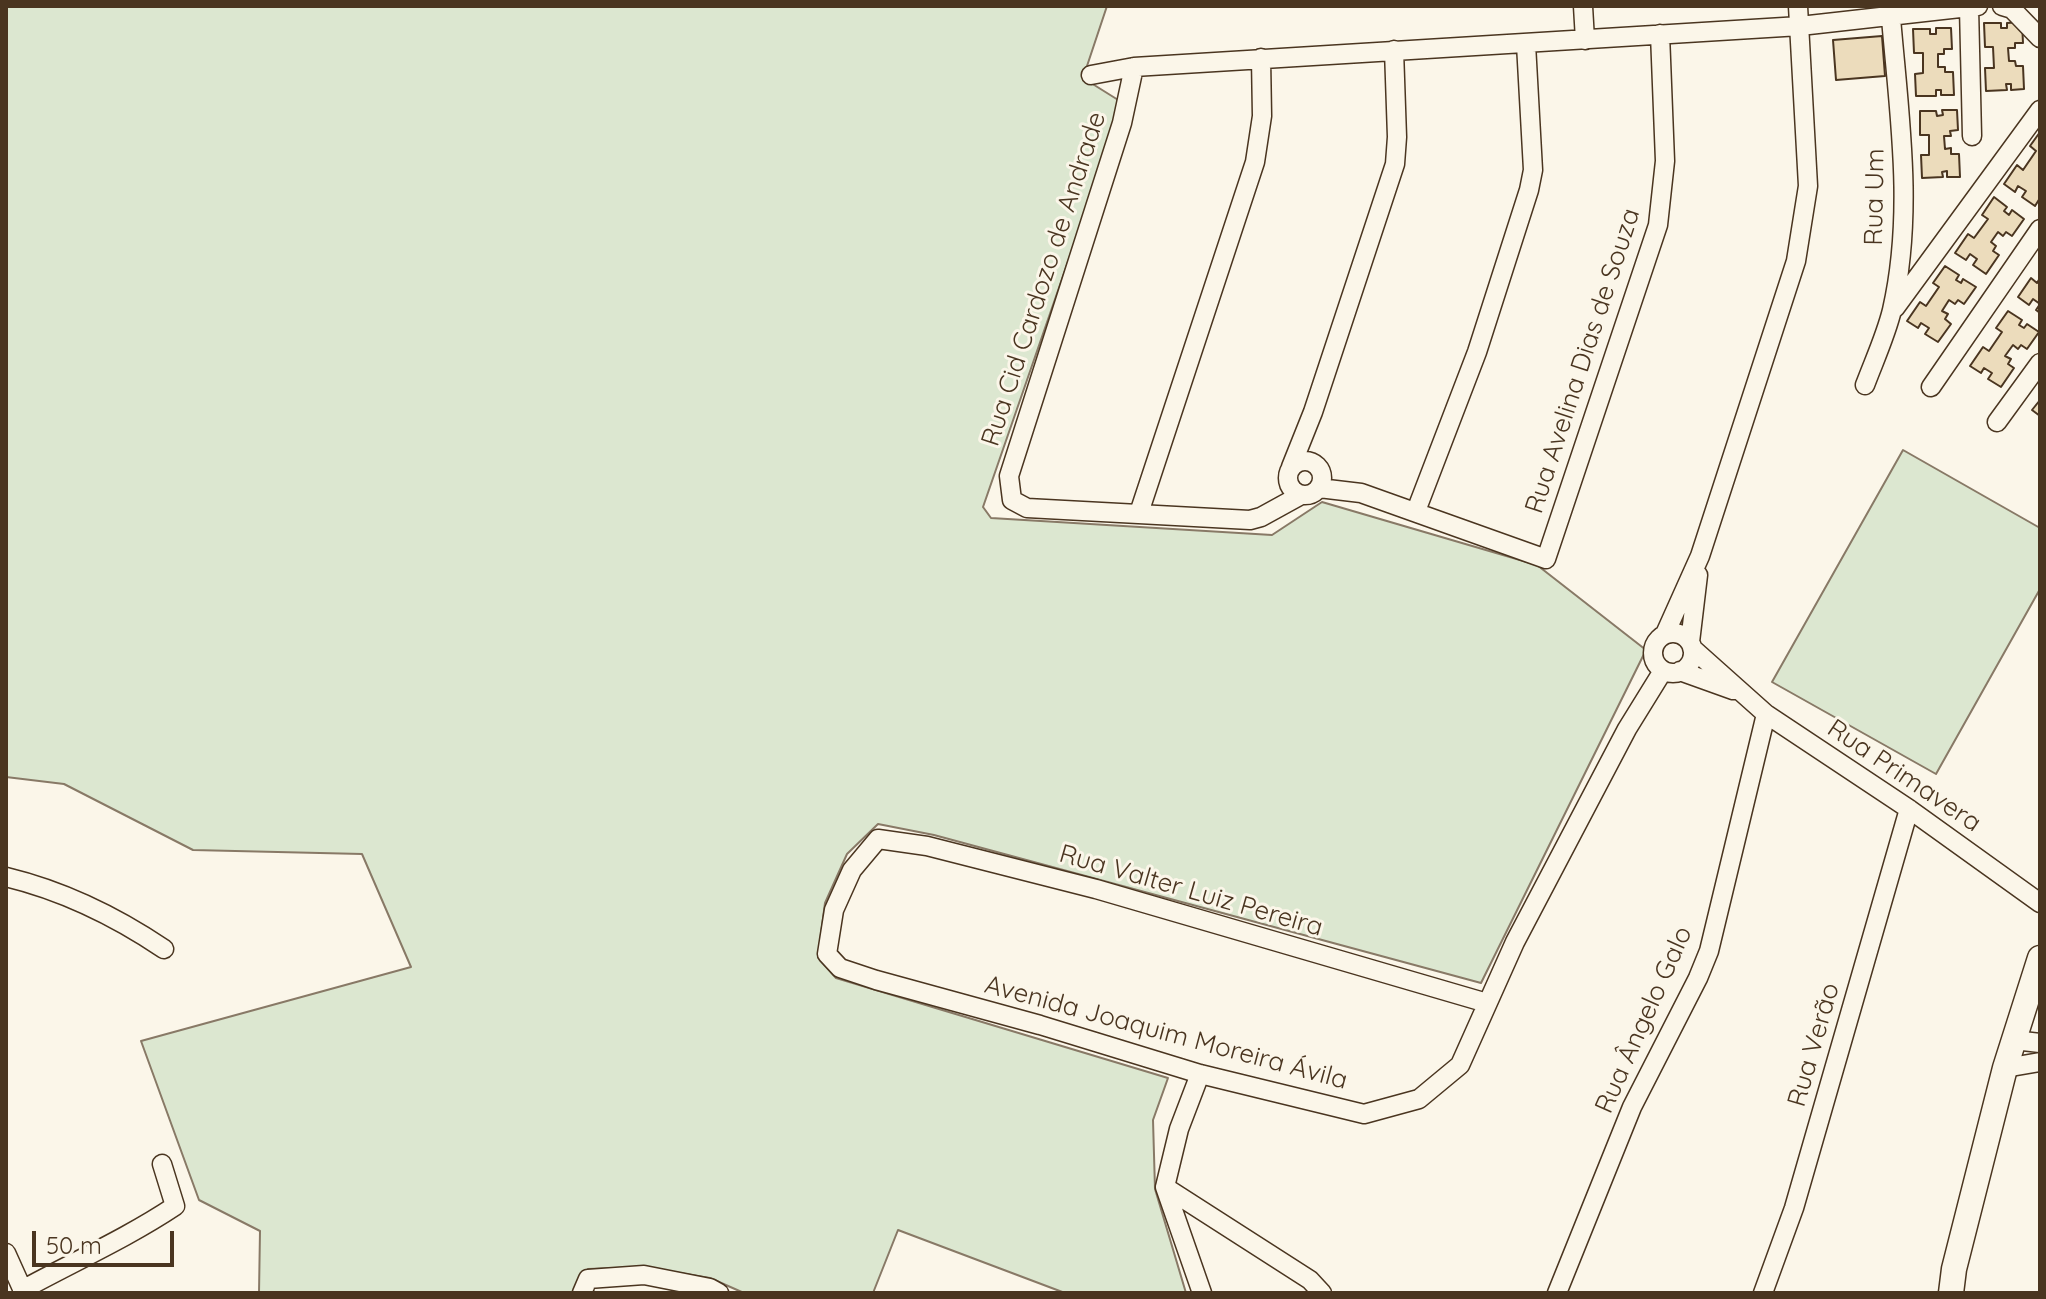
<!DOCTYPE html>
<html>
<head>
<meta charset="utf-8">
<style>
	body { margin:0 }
	#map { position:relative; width:2046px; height:1299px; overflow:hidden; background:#fbf6e9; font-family:Quicksand,sans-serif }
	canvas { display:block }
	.frame { position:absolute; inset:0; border:8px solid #4a3520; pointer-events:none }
	.scale { position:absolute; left:32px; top:1231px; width:142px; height:36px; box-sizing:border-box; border:4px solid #4a3520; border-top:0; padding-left:10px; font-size:24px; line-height:28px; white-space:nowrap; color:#4a3520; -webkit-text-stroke:6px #fbf6e9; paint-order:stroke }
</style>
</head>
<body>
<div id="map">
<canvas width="2046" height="1299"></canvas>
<div class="frame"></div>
<div class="scale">50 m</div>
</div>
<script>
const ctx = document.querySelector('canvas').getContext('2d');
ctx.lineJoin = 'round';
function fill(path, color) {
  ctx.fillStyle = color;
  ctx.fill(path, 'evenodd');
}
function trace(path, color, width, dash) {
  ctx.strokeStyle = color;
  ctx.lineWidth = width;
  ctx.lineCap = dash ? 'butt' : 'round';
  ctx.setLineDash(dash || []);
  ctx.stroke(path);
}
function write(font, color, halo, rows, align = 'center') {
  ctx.font = font + ' Quicksand,sans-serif';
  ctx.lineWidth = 6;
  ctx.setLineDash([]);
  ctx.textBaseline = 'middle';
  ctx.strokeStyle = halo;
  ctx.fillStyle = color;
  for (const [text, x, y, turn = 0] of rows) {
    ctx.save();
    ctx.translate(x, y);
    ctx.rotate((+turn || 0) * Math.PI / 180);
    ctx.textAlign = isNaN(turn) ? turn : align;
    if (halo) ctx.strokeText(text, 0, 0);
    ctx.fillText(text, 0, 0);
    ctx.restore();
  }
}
const green = new Path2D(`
	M6 6H1107L1083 78 1123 103 983 507 991 518 1272 535 1322 502 1537 565 1646 650 1481 983 934 835 878 824 847 854 825 903 818 957 836 978 1168 1078 1153 1120 1155 1189 1186 1293H1065L898 1230 873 1293H744L710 1278 643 1267 588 1269 573 1293H259L260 1231 199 1200 141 1041 411 967 362 854 193 850 64 784 6 777Z
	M1903 450 2040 528V589L1936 774 1772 682Z`);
const building = new Path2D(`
	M2022 22 2023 43H2015V48H2008L2009 61H2015L2016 66H2023L2024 89 2011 90V84H2006L2007 90 1986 91 1985 68H1994L1993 47H1985L1984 23H2001V28H2007V23Z
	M1936 28H1951L1952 49H1944V54H1938V67H1945V72H1953L1954 95H1941V90H1936V96H1916L1915 74 1923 73V53H1914L1913 29H1930V34H1936Z
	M1882 36 1885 76 1836 80 1833 40Z
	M1942 110H1957L1958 130 1950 131 1951 136H1944L1945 149 1951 148V154H1959L1960 177H1947V171L1942 172 1943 177 1922 178 1921 155H1929V135H1920V111H1936L1937 116 1943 115Z
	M2040 132V198L2035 206 2022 197 2026 191 2018 186 2015 192 2004 184 2017 165 2023 170 2036 151 2030 146Z
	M1994 197 2007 207 2004 211 2009 215 2012 210 2024 219 2012 236 2006 232 2003 236 1998 232 1991 242 1996 246 1993 251 1999 255 1986 274 1973 265 1977 259 1970 254 1966 260 1955 253 1968 234 1974 238 1988 219 1982 215Z
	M1945 266 1959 275 1956 280 1961 283 1963 279 1976 287 1964 304 1958 300 1955 304 1949 300 1942 311 1948 314 1945 319 1951 324 1938 342 1925 334 1929 328 1921 323 1918 328 1907 321 1920 302 1926 306 1939 287 1933 283Z
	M2031 278 2037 283 2040 278V313L2036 310 2040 304 2033 299 2029 305 2018 297Z
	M2008 311 2022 320 2019 325 2024 328 2027 324 2039 332 2027 349 2021 345 2018 349 2013 345 2005 356 2011 359 2008 364 2014 368 2001 387 1988 379 1992 373 1984 368 1981 373 1970 366 1983 347 1989 351 2002 332 1996 328Z
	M2040 400V416L2032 410Z`);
const street = new Path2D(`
	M1583 6 1585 40
	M2002 6 2012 9 2040 38
	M1969 7 1972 136
	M1134 67 1122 123 1009 476 1012 500 1027 508 1250 520 1261 517 1301 495
	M1091 75 1134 67 1800 26 1978 6
	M1895 308 2040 110
	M1865 385C1874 361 1886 335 1892 310 1915 209 1898 108 1890 6
	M1931 387 2040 229
	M1997 422 2040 363
	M1288 478a17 17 0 1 1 34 0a17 17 0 1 1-34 0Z
	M1291 467 1313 412 1395 164 1397 137 1394 50
	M1319 488 1361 493 1546 559 1658 225 1665 161 1660 34
	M1416 511 1477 352 1529 190 1533 170 1526 44
	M1139 513 1255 162 1262 116 1261 58
	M1653 653a20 20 0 1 1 40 0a20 20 0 1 1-40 0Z
	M1665 634 1700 556 1796 261 1808 186 1798 6
	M1690 642 1698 575
	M1692 648 1766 714 1909 809 2040 903
	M1680 671 1733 690
	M6 877C64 891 115 916 164 949
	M1487 1003 1096 889 927 846 878 839 852 870 834 910 827 954 840 968 876 980 1040 1025 1200 1074 1364 1114 1419 1099 1460 1065 1515 942 1627 729 1661 674 1660 669
	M2014 1040 2040 1043
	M2005 1068 2040 1062
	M1200 1074 1179 1129 1165 1187 1202 1293
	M1165 1187 1310 1280 1322 1293
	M6 1253 24 1293
	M22 1290C73 1262 127 1238 175 1206L162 1164
	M582 1293 588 1279 644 1275 710 1288 719 1293
	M1557 1293 1632 1107 1698 978 1709 951 1766 714
	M1763 1293 1794 1208 1909 809`);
const secondary = new Path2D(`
	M1951 1293 1954 1269 2005 1068 2040 958`);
const streetNames = [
	["Rua Um",1875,197,-89],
	["Rua Cid Cardozo de Andrade",1044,279,-72],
	["Rua Avelina Dias de Souza",1583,361,-72],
	["Rua Primavera",1904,776,34],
	["Rua Valter Luiz Pereira",1191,891,16],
	["Rua Ângelo Galo",1644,1020,-66],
	["Avenida Joaquim Moreira Ávila",1166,1033,15],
	["Rua Verão",1814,1045,-74]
];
fill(green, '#dce7d0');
trace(green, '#887966', 2);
fill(building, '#ecdcbc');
trace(building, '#4a3520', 2);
trace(street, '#4a3520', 21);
trace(secondary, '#4a3520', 27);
trace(street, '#fbf6e9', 18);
trace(secondary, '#fbf6e9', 24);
write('26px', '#4a3520', '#fbf6e9', streetNames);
</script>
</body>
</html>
